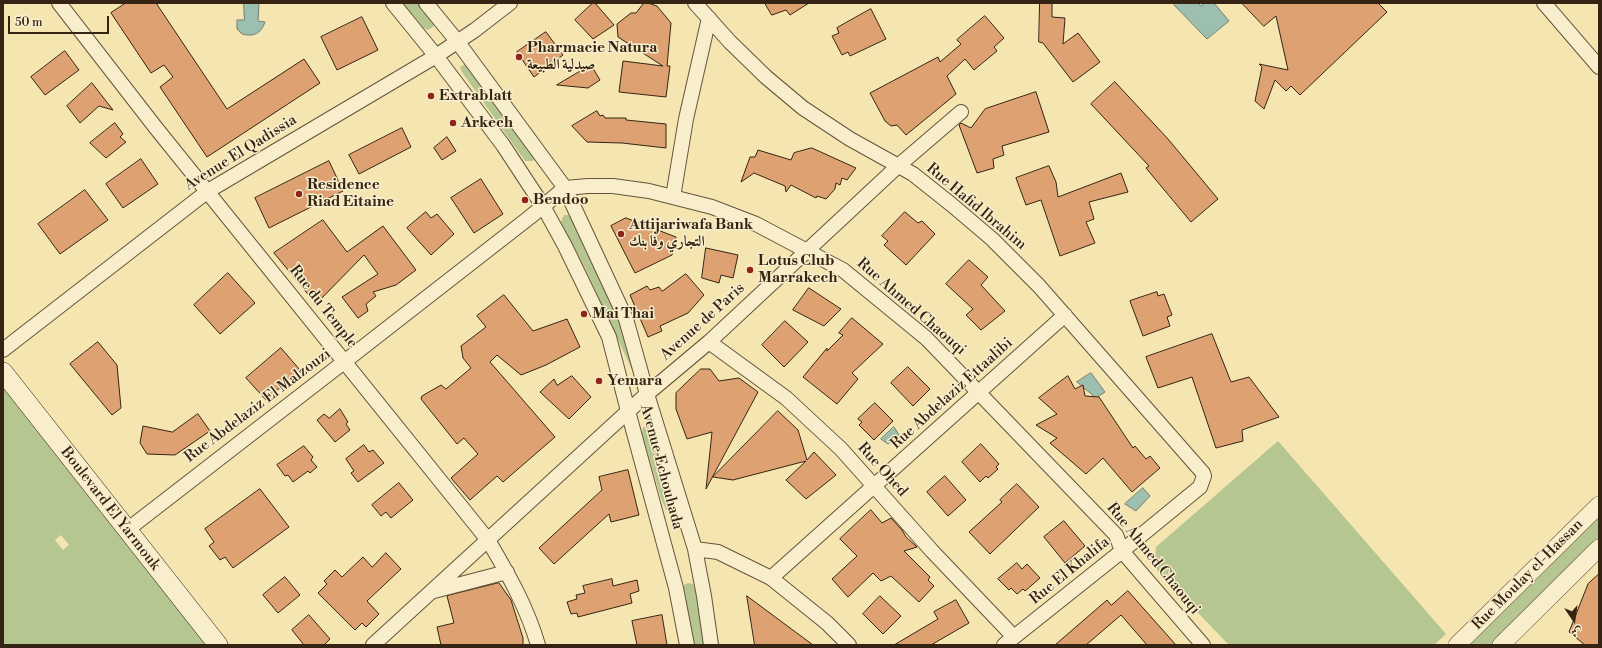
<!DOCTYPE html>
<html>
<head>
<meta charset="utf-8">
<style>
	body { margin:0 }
	#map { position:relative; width:1602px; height:648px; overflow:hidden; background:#f5e5b1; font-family:"Libre Bodoni",Amiri,serif }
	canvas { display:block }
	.frame { position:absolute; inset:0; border:4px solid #352413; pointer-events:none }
	.north { position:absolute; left:1554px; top:600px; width:40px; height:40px; -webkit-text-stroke:3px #f8eecc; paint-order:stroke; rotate:167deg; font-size:11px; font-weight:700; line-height:16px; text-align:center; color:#352413 }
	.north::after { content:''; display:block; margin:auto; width:14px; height:18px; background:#352413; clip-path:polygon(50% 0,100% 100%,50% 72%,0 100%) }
	.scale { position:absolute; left:8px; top:16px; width:101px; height:18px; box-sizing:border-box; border:2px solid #352413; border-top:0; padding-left:5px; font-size:12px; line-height:14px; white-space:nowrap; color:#352413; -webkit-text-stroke:3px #f8eecc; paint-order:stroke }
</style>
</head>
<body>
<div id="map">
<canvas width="1602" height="648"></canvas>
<div class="frame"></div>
<div class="north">ش</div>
<div class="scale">50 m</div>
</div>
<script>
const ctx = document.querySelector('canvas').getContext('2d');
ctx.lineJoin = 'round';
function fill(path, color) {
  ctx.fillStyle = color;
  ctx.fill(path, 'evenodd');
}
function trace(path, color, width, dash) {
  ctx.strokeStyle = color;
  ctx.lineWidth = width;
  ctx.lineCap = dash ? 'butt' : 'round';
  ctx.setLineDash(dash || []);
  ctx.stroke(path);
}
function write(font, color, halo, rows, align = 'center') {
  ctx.font = font + ' "Libre Bodoni",Amiri,serif';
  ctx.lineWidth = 3;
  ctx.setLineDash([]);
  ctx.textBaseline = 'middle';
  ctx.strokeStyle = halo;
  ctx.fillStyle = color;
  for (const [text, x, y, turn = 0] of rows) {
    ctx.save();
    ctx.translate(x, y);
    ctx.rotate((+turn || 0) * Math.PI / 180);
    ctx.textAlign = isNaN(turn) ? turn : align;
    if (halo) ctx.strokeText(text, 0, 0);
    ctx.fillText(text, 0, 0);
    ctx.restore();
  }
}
const green = new Path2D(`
	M403 3H419L434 22V26L428 30 424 28Z
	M465 64 469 65 536 157 533 161H525L462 72 460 67Z
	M564 215H568L572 218 619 312 637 374 632 370 586 270 562 225 561 221Z
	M3 386 206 645H3ZM61 535 69 545 63 550 55 540Z
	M647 426 651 430 673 500 674 505 672 509 666 510 661 498 642 433 643 427Z
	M1278 441 1446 634 1434 645H1229L1154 567 1156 547Z
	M1599 513V539L1492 645H1466Z
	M688 583 693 584 696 592 705 645H694L684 590V585Z`);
const water = new Path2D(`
	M244 3H259L258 21 265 22C261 34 253 37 242 34L237 29V20H244Z
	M1176 3H1198L1201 6 1205 3H1214L1229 21 1207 39 1174 5Z
	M1091 373 1105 392 1096 398 1077 382Z
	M894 427 899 435 888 444 881 439Z
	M1143 488 1150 496 1136 511 1125 504Z`);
const building = new Path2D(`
	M126 3H156L227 109 304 59 320 83 207 157 160 87 173 77 164 65 151 73 111 13Z
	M593 3H595L614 25 593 39 575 20Z
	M648 3 657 6 671 23 667 66H670L666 97 619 92 623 61 663 66 618 37 617 24 631 13H636L643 4Z
	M765 3H809L790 15 786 10 772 15Z
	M1040 3H1052V17L1065 18 1063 44 1078 33 1100 62 1073 82 1043 43 1039 42Z
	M1242 3H1378L1387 12 1300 95 1291 86 1286 91 1275 80 1264 109 1255 101 1262 67 1259 64 1288 70 1276 16 1264 26Z
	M871 9 886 39 850 56 848 52 842 55 832 36 839 33 837 28Z
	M985 16 1004 38 994 47 997 51 974 70 965 59 947 76 956 94 906 135 897 125 891 126 885 121 870 93 938 57 940 62 961 44 957 40Z
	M362 17 378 50 337 70 321 37Z
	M546 32 563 55 534 77 517 52Z
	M65 51 79 70 45 95 31 77Z
	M591 65 600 80 588 88 557 85Z
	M1115 82 1168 139 1218 199 1191 222 1146 168 1149 166 1091 104Z
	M92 83 113 110 99 106 80 123 67 106Z
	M1036 92 1049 132 1002 146 1004 155 993 159 994 168 977 173 959 125 961 123 971 128 985 109Z
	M597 111 600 116 603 115 605 118H626V120L666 124V148L622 143 587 142 572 126Z
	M115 123 123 134 120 137 126 142 106 158 90 143Z
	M402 128 411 147 359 174 349 155Z
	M447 137 456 151 442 160 434 148Z
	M812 148 856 168 847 180 842 178 840 185 836 183 835 189 826 199 817 196 816 198 791 185 786 192 785 186 754 173 741 182 750 157H755L758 150 791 160 794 153Z
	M141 159 158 184 123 208 106 184Z
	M329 161 343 191 269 228 255 198Z
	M1049 166 1056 182 1058 197 1121 173 1128 192 1089 202 1094 219 1086 222 1095 243 1060 256 1041 200 1026 205 1016 178Z
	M481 179 503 214 474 233 451 198Z
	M85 190 108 220 60 254 38 224Z
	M426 212 431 218 437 214 454 234 431 255 407 228Z
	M905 212 918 223 922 221 935 234 906 265 884 245 888 241 882 236Z
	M626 218 676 237 672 255 635 273 611 226Z
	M323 220 347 252 383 226 416 270 396 285 373 292 376 296 366 304 368 311 358 318 342 297 378 274 364 255 316 304 274 253Z
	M706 248 738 255 733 278 721 275 719 283 702 278Z
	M969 260 988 277 981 285 1005 311 981 330 966 315 973 309 946 284Z
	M228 273 255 303 220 334 194 305Z
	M686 274 704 295 688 313 660 326 662 331 648 337 630 295 647 286 650 290 659 287 662 291Z
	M809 288 841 309 824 326 793 310Z
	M1157 292 1158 296 1164 294 1172 315 1167 317 1170 326 1143 336 1130 301Z
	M504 295 533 331 567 319 580 347 546 365 521 375 497 355 490 362 555 437 503 482 497 476 470 500 451 478 478 454 464 438 457 444 421 399 422 396 441 385 446 389 471 368 463 358 461 346 486 327 477 316Z
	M852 318 883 344 852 373 858 379 837 404 803 377 827 348V351L843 335 839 333Z
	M785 321 808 342 784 367 762 345Z
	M1212 334 1231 382 1249 377 1279 417 1242 430 1243 441 1216 448 1192 377 1158 388 1146 357Z
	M98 342 117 365 121 408 112 415 70 364Z
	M281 348 300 370 266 400 246 378Z
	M908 367 930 389 913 406 891 383Z
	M701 369H710L719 381 739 378 758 392 706 489 712 432 687 439 676 409V393Z
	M572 376 591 397 569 419 540 392 554 379 557 385Z
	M1068 376 1075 389 1083 385 1085 396 1099 397 1133 448 1135 446 1146 459 1150 456 1160 468 1132 492 1103 458 1086 474 1050 443 1057 438 1036 425 1057 414 1039 398Z
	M875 403 893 421 874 440 859 425 862 422 858 419Z
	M340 409 348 422 346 424 350 430 335 442 317 420 324 414 329 418Z
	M778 411 798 430 807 460 814 452 836 475 806 499 786 480 806 461 733 480 713 477Z
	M198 414 210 431 175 455 147 454 140 443 143 426 172 432Z
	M981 444 999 464 996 467 998 469 988 478 986 476 980 482 962 462Z
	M364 445 369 452 373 450 384 463 358 482 351 473 354 471 346 459Z
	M304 446 313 457 311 460 317 467 310 473 308 471 293 482 288 475 285 476 277 465Z
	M628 470 639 515 611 522 609 514 554 564 539 548 602 490 599 477Z
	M945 476 966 500 948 516 927 492Z
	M399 483 413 500 391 518 386 512 381 516 372 505Z
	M1017 484 1039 507 990 554 969 532 1002 502 1000 500Z
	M260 489 289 527 233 568 225 557 220 560 209 546 214 542 205 529Z
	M871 510 882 523 891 518 902 530 906 537 917 547 904 551 930 577 928 580 934 586 919 602 891 576 881 581 873 573 848 597 832 579 857 556 840 539Z
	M1064 521 1085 546 1065 563 1044 537Z
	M386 553 401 569 367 601 379 614 366 627 362 623 355 630 318 593 327 584 324 581 335 570 342 577 363 557 372 567Z
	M1017 563 1022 569 1027 564 1040 578 1025 591 1023 589 1017 594 1011 588 1009 590 998 579Z
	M1599 574V645H1585L1569 632 1588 584Z
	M285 577 300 595 278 613 263 595Z
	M612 579 613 586 637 580 639 591 630 594 632 603 578 617 577 613 571 614 567 602 577 599 576 595 585 593 583 586Z
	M499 583 511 600 523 638V645H441L437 627 454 623 447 596Z
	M1128 591 1176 645H1147L1121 615 1086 645H1055L1107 600 1111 605Z
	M747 596 813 645H755Z
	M880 596 901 616 883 634 863 614Z
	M956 600 969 623 931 645H894L938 619 934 612Z
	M309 615 330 639 324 645H304L292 630Z
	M662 615 667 645H637L632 621Z`);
const minor = new Path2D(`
	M59 3 156 128 488 540C508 574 527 607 538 645
	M393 3 436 56 503 145 543 206 565 246 609 337 628 411 676 588 687 645
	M426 3 457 41 565 188 626 319 647 394 695 549 704 596 711 645
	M695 3 730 42 766 77 803 108 850 139 913 174 952 205 992 239 1039 286 1203 473 1204 476 1200 487 1122 551 1004 645
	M1544 3 1599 67
	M673 197 686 119 709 18
	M709 342 786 398 841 449 932 551 1014 637
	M3 350 208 191 436 56 475 30 510 3
	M127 530 344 362 530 217 565 188 588 186H613L649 191 712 207 756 224 843 270 926 338 1116 535 1122 551 1203 645
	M695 549 718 552 771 578 827 623 849 645
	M771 578 1065 315
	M434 591 507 572
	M373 645 647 394 709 342 898 166 961 112`);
const tertiary = new Path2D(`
	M1457 645 1599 505
	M1501 645 1599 548`);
const secondary = new Path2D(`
	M3 372 218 645`);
const markers = [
	[519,57,4,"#8f2418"],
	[431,96,4,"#8f2418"],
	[453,123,4,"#8f2418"],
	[299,194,4,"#8f2418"],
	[525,200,4,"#8f2418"],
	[621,234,4,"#8f2418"],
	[750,270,4,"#8f2418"],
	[584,314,4,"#8f2418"],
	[599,381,4,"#8f2418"]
];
const poiNames = [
	["Pharmacie Natura",527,48],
	["صيدلية الطبيعة",527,65],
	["Extrablatt",439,96],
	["Arkech",461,123],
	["Residence",307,185],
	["Riad Eitaine",307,202],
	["Bendoo",533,200],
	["Attijariwafa Bank",629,225],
	["التجاري وفا بنك",629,242],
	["Lotus Club",758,261],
	["Marrakech",758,278],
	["Mai Thai",592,314],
	["Yemara",607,381]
];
const streetNames = [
	["Avenue El Qadissia",241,153,-32],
	["Rue Hafid Ibrahim",976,207,40],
	["Rue du Temple",323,307,52],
	["Rue Ahmed Chaouqi",911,307,41],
	["Avenue de Paris",703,322,-42],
	["Rue Abdelaziz Ettaalibi",952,394,-42],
	["Rue Abdelaziz El Malzouzi",258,406,-37],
	["Avenue Echouhada",661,467,75],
	["Rue Ohed",882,470,48],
	["Boulevard El Yarmouk",110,509,52],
	["Rue Ahmed Chaouqi",1153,559,51],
	["Rue El Khalifa",1070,571,-39],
	["Rue Moulay el-Hassan",1528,575,-45]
];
fill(green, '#b5c691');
fill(water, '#9cbfb0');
trace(water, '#738171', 1);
fill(building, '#dea172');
trace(building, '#352413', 1);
trace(minor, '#65543a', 16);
trace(tertiary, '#65543a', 18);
trace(secondary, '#352413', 20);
trace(minor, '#f8eecc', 14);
trace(tertiary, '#f8eecc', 17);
trace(secondary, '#f8eecc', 19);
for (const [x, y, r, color] of markers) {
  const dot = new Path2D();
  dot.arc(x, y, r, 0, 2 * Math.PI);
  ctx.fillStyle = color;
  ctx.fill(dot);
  trace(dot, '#f8eecc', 1.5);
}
write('bold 15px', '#352413', '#f8eecc', poiNames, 'left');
write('15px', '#352413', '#f8eecc', streetNames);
</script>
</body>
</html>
